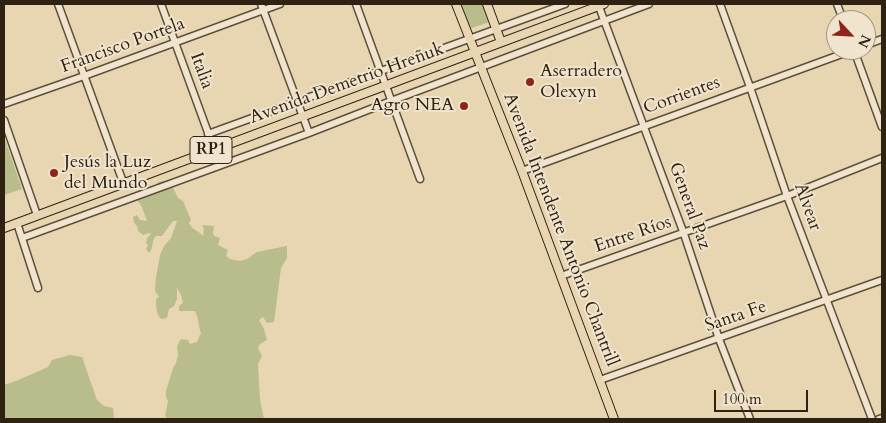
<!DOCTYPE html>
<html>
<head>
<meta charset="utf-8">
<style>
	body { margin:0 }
	#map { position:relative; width:886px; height:423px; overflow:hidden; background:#e8d6b3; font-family:Cardo,serif }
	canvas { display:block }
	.frame { position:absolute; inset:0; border:5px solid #2f2212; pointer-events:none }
	.north { position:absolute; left:826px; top:10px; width:50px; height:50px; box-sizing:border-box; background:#f0e4ce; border:1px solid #a39683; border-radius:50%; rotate:115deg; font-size:14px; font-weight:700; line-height:20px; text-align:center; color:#2f2212 }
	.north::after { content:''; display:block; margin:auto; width:18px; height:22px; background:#8f2418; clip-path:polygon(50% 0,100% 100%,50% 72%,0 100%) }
	.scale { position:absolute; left:714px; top:390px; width:94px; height:22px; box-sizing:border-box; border:2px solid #2f2212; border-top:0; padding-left:6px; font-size:15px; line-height:18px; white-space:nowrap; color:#2f2212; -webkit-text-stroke:4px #f0e4ce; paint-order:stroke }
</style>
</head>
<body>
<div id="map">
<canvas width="886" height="423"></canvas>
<div class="frame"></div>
<div class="north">N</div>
<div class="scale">100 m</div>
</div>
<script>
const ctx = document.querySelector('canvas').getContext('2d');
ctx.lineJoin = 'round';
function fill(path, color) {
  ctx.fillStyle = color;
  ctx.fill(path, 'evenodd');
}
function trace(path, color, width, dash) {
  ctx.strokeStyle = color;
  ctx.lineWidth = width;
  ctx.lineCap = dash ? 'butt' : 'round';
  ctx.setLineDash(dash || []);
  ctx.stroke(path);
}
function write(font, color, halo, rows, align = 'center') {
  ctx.font = font + ' Cardo,serif';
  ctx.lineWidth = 4;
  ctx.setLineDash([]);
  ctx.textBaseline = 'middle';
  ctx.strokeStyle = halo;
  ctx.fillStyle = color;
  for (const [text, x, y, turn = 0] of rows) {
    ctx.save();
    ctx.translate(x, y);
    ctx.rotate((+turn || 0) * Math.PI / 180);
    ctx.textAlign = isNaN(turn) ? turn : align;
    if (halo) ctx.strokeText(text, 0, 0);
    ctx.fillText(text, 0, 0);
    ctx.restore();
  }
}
const green = new Path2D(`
	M460 4H484L490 22 469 29Z
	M4 137 22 189 4 195Z
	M163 181H170L178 198 183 201 191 220 189 223C193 231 198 230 203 236L204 229 202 225 214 226 213 232 214 236 220 238 218 245 228 250 226 256 230 259 240 261 247 259 257 252 287 246V258L281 268 274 322 267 323 263 317 259 320 264 329 267 340 260 344 258 348 262 356 258 364 260 400 264 419H168L165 416 168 401 166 397V391L173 368 176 363 178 355 177 346 181 339 188 340 190 344 197 342 201 333C198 325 199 319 195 311H179V306L183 303 181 295 177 288V299L174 306 169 309 167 318 161 319C156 314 156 306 156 299L159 297 155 291 156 277 160 255 164 246 171 238 177 221H173L162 236H156C151 241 154 248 149 253L146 249 148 245 146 243 147 238 151 234 149 233 143 235 138 231 137 226 134 223 133 217 137 215 140 220 147 221 141 205 136 199 154 189 158 182Z
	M70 355 82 357 97 400 104 406 113 408 114 419H4V385L16 381 48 367 52 360Z`);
const minor = new Path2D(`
	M58 4 123 182
	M161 4 214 149
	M261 4 309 133
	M356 4 420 179
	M598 4 684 234 719 339 750 419
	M720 4 750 87 787 196 872 419
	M837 4 843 20
	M866 45 882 39
	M854 50 882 127
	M4 104 84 76 280 4
	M4 120 37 215
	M208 134 565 4
	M522 171 853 50
	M17 223 38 288
	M22 238 309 133 391 101 649 4
	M561 276 787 196 882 158
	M600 380 882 280
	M879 419 882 418`);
const major = new Path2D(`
	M456 4 522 171 614 419
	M487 4 501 42
	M4 228 604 4`);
const markers = [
	[530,82,5,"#8f2418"],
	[464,106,5,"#8f2418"],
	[54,173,5,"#8f2418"]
];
const shields = [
	[211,150,42]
];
const shieldNames = [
	["RP1",211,150]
];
const streetNames = [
	["Francisco Portela",123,46,-20],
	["Italia",201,71,70],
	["Avenida Demetrio Hreñuk",347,84,-20],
	["Corrientes",682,96,-20],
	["General Paz",689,206,70],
	["Alvear",807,207,70],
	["Avenida Intendente Antonio Chantrill",560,230,69],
	["Entre Ríos",633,235,-19],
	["Santa Fe",736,317,-19]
];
const poiNames = [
	["Aserradero",540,72],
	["Olexyn",540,93],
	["Agro NEA",454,106,"right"],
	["Jesús la Luz",64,163],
	["del Mundo",64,184]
];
fill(green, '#b8bd8b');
trace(minor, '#5d4f3a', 9);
trace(major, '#2f2212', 10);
trace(minor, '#f0e4ce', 6);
trace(major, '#e8d6b3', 8);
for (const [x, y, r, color] of markers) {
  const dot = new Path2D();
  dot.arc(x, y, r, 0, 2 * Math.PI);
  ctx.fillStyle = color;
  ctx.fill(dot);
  trace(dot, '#f0e4ce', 2);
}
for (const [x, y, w] of shields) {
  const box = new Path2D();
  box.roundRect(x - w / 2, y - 13.5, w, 27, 4);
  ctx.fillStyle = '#f0e4ce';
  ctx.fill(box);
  trace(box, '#2f2212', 1);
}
write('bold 16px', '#2f2212', null, shieldNames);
write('18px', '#2f2212', '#f0e4ce', streetNames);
write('18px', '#2f2212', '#f0e4ce', poiNames, 'left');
</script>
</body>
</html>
